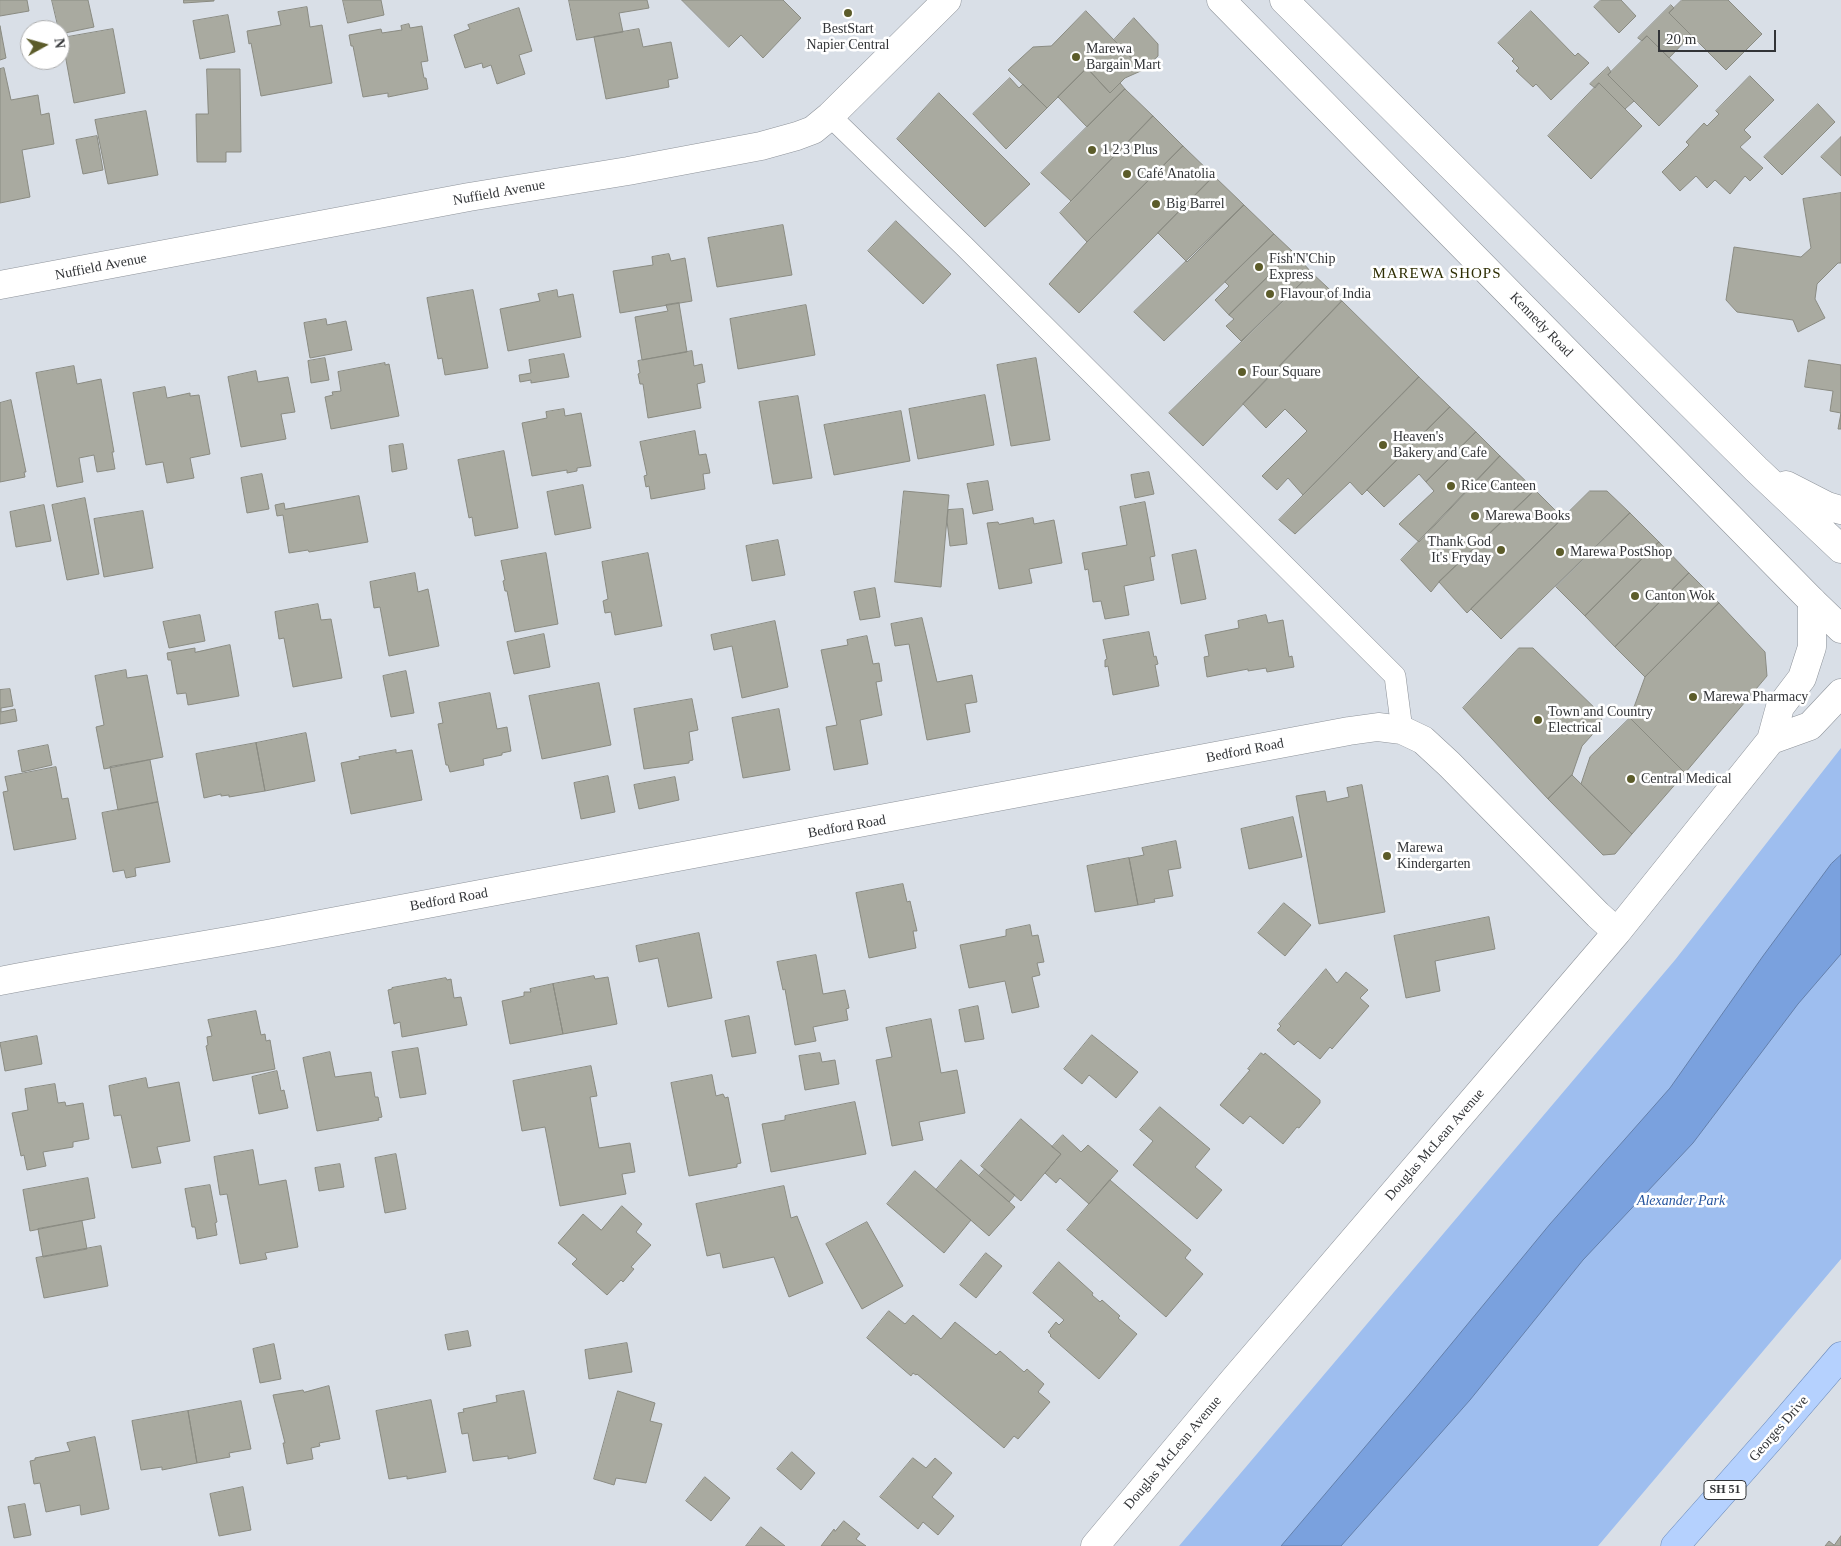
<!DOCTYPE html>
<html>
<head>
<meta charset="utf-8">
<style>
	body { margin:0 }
	#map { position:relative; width:1841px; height:1546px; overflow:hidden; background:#d9dfe7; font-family:"Times New Roman",serif }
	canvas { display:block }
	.north { position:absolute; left:20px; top:20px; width:50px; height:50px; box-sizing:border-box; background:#fff; border:1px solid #adaeaf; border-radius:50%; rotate:83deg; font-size:14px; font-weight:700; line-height:20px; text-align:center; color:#323437 }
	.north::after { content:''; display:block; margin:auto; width:18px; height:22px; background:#5c5c2a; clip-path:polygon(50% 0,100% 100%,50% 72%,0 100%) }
	.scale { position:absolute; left:1658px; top:30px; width:118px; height:22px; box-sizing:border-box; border:2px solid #323437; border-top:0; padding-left:6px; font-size:15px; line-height:18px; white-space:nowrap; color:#323437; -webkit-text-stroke:4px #fff; paint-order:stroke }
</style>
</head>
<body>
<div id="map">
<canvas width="1841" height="1546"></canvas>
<div class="north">N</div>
<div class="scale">20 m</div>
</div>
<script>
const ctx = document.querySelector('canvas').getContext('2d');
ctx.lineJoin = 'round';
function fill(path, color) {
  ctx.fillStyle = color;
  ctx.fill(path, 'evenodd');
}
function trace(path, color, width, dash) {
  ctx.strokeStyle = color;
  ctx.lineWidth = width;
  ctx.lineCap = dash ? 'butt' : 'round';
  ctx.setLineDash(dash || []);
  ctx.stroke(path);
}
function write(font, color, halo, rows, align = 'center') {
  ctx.font = font + ' "Times New Roman",serif';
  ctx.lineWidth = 5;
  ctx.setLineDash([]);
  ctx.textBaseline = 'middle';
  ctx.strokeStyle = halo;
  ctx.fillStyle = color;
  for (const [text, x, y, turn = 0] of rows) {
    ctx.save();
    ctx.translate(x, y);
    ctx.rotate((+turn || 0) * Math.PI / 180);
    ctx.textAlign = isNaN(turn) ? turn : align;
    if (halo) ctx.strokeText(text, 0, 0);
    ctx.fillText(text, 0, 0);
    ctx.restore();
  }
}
const green = new Path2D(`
	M1841 748V1259L1598 1546H1179L1675 960Z`);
const water = new Path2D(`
	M1841 855V954L1798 1004 1693 1143 1583 1260 1470 1400 1341 1546H1281L1415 1388 1550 1224 1670 1088 1763 956 1831 864Z`);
const building = new Path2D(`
	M0 0H27L29 11 0 16Z
	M52 0H88L94 27 60 34Z
	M184 0H214V1L184 3Z
	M343 0H381L384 15 348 23Z
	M569 0H647L649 8 619 13 623 32 577 40Z
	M682 0H783L801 18 763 58 741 35 729 47Z
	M1601 0H1621L1636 16 1619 33 1594 7Z
	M1682 0H1728L1762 34 1726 70 1669 13Z
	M1671 5 1674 8 1669 13 1691 35 1669 58 1647 36 1642 41 1638 38Z
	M307 7 310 27 322 25 332 83 261 96 251 43 249 44 247 31 281 25 278 12Z
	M519 8 532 51 519 55 525 74 497 84 491 65 483 68 482 63 465 68 454 35 470 29 468 25Z
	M1086 11 1143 70 1125 78 1110 93 1087 68 1047 108 1008 70 1033 47 1051 46Z
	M1531 11 1575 56 1578 53 1589 63 1551 100 1536 84 1533 87 1516 71 1519 68 1512 61 1514 59 1498 43Z
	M228 15 235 52 200 59 193 21Z
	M1134 18 1158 44V56L1143 70 1114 40Z
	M409 24 410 28 422 26 428 61 421 62 424 78H426L428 89 388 97V93L363 97 353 46H351L349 35 381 29 382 33 402 30 401 26Z
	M0 26 6 58 0 60Z
	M113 29 125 93 74 103 62 38Z
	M639 29 643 47 671 42 678 78 668 80 669 87 606 99 594 37Z
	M1647 36 1698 86 1659 126 1608 75Z
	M1608 67 1611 72 1608 75 1634 101 1625 109 1599 83 1595 88 1590 84Z
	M4 68 11 100 38 95 41 115 49 113 54 144 22 150 30 197 0 203V69Z
	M1087 68 1110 93 1120 83 1125 89 1087 127 1058 97Z
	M207 69H240L241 152H226V162H197L196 114H208Z
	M1750 76 1774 100 1744 130 1751 137 1740 147 1763 168 1750 181 1745 176 1730 194 1715 180 1707 188 1696 176 1680 191 1662 172 1689 145 1686 142 1704 123 1707 126 1719 114 1716 111Z
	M1010 78 1019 88 1023 84 1047 108 1006 149 973 114Z
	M1599 83 1642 126 1591 179 1548 136Z
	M1125 89 1153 116 1071 201 1041 173Z
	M939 93 1030 184 985 227 897 139Z
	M1818 104 1835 122 1782 175 1764 157Z
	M146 111 158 175 108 184 95 120Z
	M1153 116 1183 146 1087 242 1060 213Z
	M97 136 103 170 83 174 76 140Z
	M1841 137V176L1821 157Z
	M1183 146 1214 176 1079 313 1049 284 1087 242Z
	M1214 176 1244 205 1187 262 1158 233Z
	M1841 193V263H1838L1817 284 1815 299 1825 318 1798 332 1793 320 1737 312 1726 300 1734 247 1801 257 1811 248 1803 199Z
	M1244 205 1274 234 1164 341 1134 312Z
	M896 221 951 274 923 304 868 251Z
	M783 225 792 275 717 287 708 238Z
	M1274 234 1293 252 1229 315 1215 300 1229 286 1225 282Z
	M1293 252 1312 273 1241 341 1226 326 1234 319 1229 315Z
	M669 254 671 261 685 258 692 301 620 313 613 271 653 265 652 257Z
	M1312 273 1342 301 1203 446 1169 413Z
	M473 290 488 368 445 375 442 358 438 359 427 298Z
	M557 290 558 297 573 294 581 337 508 351 500 309 540 301 538 294Z
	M1342 301 1419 377 1303 495 1288 478 1277 490 1262 476 1307 431 1285 409 1266 428 1243 404Z
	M679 303 687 352 642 360 635 317 668 311 666 305Z
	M806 305 815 355 738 369 730 319Z
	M326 319 327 325 346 321 352 350 310 358 304 323Z
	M692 351 694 366 702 364 705 382 697 384 701 408 648 418 643 384H640L638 374 640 373 638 361Z
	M564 354 569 377 531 383V380L520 382 519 375 531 373 529 360Z
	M325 358 329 380 311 383 308 361Z
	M1036 358 1050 440 1011 446 997 365Z
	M1809 360 1841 365V429H1838L1841 413 1830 411 1833 391 1805 387Z
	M385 363V365L389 364 399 416 331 429 325 397 333 395 332 392 341 391 338 372Z
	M74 366 77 384 101 379 114 452H112L115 469 97 472 94 455 79 458 83 482 57 487 36 373Z
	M256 371 258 382 288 377 295 412 281 414 286 439 241 447 228 377Z
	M1419 377 1450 407 1362 495 1350 482 1295 534 1279 520Z
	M165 387 167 398 190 393V396L199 395 210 454 190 458 194 478 167 483 163 462 146 465 133 393Z
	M985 395 994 445 918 459 909 409Z
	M798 396 812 478 773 484 759 402Z
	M11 400 26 472H24L25 477 0 482V403Z
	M1450 407 1476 432 1426 482 1419 474 1384 507 1367 490Z
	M564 409 565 416 581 413 591 466 577 468V471L567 473V470L532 476 522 423 547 418 546 412Z
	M901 411 910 461 834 475 824 425Z
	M695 431 699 455 706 454 710 473 703 474 705 489 651 499 649 486 646 487 644 476 647 475 640 442Z
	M1476 432 1500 456 1419 542 1399 524 1434 491 1426 482Z
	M403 444 407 469 392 472 389 446Z
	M504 451 518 528 475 536 472 517 469 518 458 460Z
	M1500 456 1535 490 1439 582 1431 592 1401 560Z
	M1149 472 1154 494 1135 498 1131 475Z
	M262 474 269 509 247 513 241 478Z
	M988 481 993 510 973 514 967 484Z
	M583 485 591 528 555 535 547 492Z
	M1535 490 1563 518 1467 613 1439 582Z
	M904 491 949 495 941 587 895 582Z
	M1590 491H1607L1630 513 1501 639 1471 609Z
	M359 496 368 542 309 552 308 550 289 553 283 515 277 516 275 505 284 503 285 509Z
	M85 498 99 574 67 580 52 505Z
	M1145 502 1155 556 1150 557 1154 580 1124 586 1129 615 1105 619 1101 601 1093 602 1088 569 1085 570 1082 553 1127 545 1120 507Z
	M44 505 51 541 16 547 10 512Z
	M963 509 967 544 950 546 947 521 948 510Z
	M143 511 153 568 104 577 94 519Z
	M1630 513 1659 542 1585 616 1556 587Z
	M1033 518 1034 524 1054 520 1062 563 1029 569 1032 583 999 589 987 523 998 522 999 524Z
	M778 540 785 575 752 581 746 546Z
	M1659 542 1689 573 1615 647 1585 616Z
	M1196 550 1206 599 1181 604 1172 555Z
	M546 553 558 624 515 632 507 591H505L503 581 505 580 501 561Z
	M648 553 662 626 615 635 611 612 605 613 603 601 608 599 602 562Z
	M415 573 418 592 428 589 439 646 389 656 380 607 374 608 370 582Z
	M1689 573 1719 603 1645 677 1615 647Z
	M875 588 880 617 860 620 854 592Z
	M1719 603 1765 652 1767 676 1685 773 1630 718 1645 677Z
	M318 604 321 620 331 619 342 678 293 687 284 638 279 639 275 612Z
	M200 615 205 641 169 648 163 622Z
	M1266 615 1268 623 1283 620 1289 657 1292 656 1294 667 1267 672 1266 668 1248 671V669L1207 677 1204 657 1209 656 1205 635 1239 628 1238 621Z
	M922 618 937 682 972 675 977 702 965 704 970 732 927 740 909 644 895 646 891 624Z
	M775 621 788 687 742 698 732 646 714 650 711 635Z
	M1149 632 1154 657 1156 656 1158 664 1155 665 1159 686 1113 695 1108 666 1105 667V660L1107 659 1103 640Z
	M544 634 550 667 514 674 507 642Z
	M867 636 873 664 879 663 882 681 876 682 882 715 860 720 868 764 834 770 826 727 837 725 821 650 848 645 847 640Z
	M230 645 239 696 188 705 186 693 177 694 171 660H168L167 653 195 648V652Z
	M1519 648H1533L1602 715 1601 725 1582 746 1572 775 1548 799 1463 708Z
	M126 670 127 678 147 675 163 757 104 769 96 727 104 725 95 676Z
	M406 671 414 713 391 717 383 676Z
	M599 683 611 745 542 759 529 696Z
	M10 689 13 706 1 708V712L15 709 17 721 0 724V690Z
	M490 693 497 729 507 727 511 751 502 753V755L483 759 484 765 450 772 448 765H446L438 724 443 723 439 703Z
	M692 699 698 730 689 732 693 760 689 761V763L644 769 634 709Z
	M779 709 790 770 743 778 732 718Z
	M1630 718 1685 773 1632 834 1581 784 1590 757Z
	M306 733 315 781 265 791 256 743Z
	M256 743 265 791 229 797V795L221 796V794L204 798 196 754Z
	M48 745 52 765 22 772 18 751Z
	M396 750V753L412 750 422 800 351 814 341 763 360 759 359 757Z
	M150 760 158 802 118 810 110 767Z
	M56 767 62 799 68 798 76 839 14 850 3 792 8 791 5 777Z
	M1572 775 1632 834 1615 854 1603 855 1548 799Z
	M608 776 615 812 581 819 574 783Z
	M675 777 679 800 639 809 634 785Z
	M1362 785 1385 912 1319 924 1296 796 1325 791 1327 802 1349 797 1347 788Z
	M158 802 170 862 135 868 136 876 126 878 124 870 113 872 102 813Z
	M1293 817 1302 857 1249 869 1241 829Z
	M1176 841 1181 868 1168 870 1173 896 1154 899 1155 902 1138 905 1129 858 1144 855 1142 848Z
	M1129 858 1138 905 1095 912 1087 866Z
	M903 884 907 902 910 901 917 931H913L916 948 869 958 856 893Z
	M1284 903 1311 925 1285 956 1258 933Z
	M1489 917 1495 949 1435 961 1440 991 1406 998 1394 936Z
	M1030 925 1032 936 1038 935 1044 962 1037 963 1040 975 1032 977 1039 1007 1012 1013 1005 981 969 988 960 945 1006 936V930Z
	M699 933 712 998 668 1007 658 958 639 962 636 946Z
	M816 955 823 994 845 990 849 1008 846 1009 848 1020 813 1027 816 1041 795 1045 785 989 783 990 777 962Z
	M1326 969 1337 983 1346 972 1368 990 1360 998 1369 1006 1332 1049 1330 1047 1320 1059 1298 1041 1294 1045 1277 1030 1281 1026 1279 1024Z
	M594 976 595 979 608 977 617 1024 563 1034 553 984Z
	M446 978 447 980 451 979 454 998 461 997 467 1025 402 1037 400 1022 394 1024 388 990 392 989V988Z
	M553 984 563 1034 510 1044 502 1001 524 996V992H531L530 989Z
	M978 1006 984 1039 965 1042 959 1010Z
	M256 1011 261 1035 265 1034 266 1041 270 1040 275 1069 213 1081 206 1046 208 1045 207 1037 212 1036 208 1020Z
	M749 1016 756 1053 732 1057 725 1021Z
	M931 1019 941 1073 957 1070 965 1113 919 1122 923 1140 892 1146 876 1060 892 1057 886 1028Z
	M1092 1035 1138 1072 1116 1098 1089 1075 1082 1084 1064 1069Z
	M37 1036 42 1064 5 1071 0 1043Z
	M418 1048 426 1094 400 1098 392 1052Z
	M330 1052 335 1077 371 1072 375 1097H378L382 1117 378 1118 379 1120 317 1131 303 1058Z
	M820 1053 822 1062 835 1060 839 1084 805 1090 799 1056Z
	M1261 1053 1264 1055 1265 1053 1320 1100V1103L1299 1128 1297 1127 1283 1144 1250 1116 1243 1124 1220 1105 1250 1070 1248 1069Z
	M591 1066 597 1096 590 1097 599 1148 630 1143 635 1172 622 1174 626 1194 560 1206 545 1127 522 1131 513 1081Z
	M277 1071 281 1091 284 1090 288 1108 259 1114 252 1077Z
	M712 1075 716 1096 723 1094 725 1098 728 1097 741 1163 737 1164V1167L689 1176 671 1083Z
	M146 1078 148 1088 179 1082 190 1141 157 1147 161 1163 132 1168 121 1115 114 1116 109 1086Z
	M55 1084 58 1103 65 1102 66 1106 83 1103 89 1139 73 1142V1147L43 1152 46 1166 27 1170 24 1155 21 1156 12 1113 28 1110 25 1089Z
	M855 1102 866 1154 771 1172 762 1124 785 1120V1116Z
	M1160 1107 1210 1149 1195 1167 1222 1190 1197 1219 1133 1165 1153 1141 1140 1130Z
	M1021 1119 1061 1154 1021 1201 981 1166Z
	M1063 1135 1081 1152 1088 1145 1118 1171 1089 1204 1060 1178 1056 1183 1045 1173 1061 1154 1052 1147Z
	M253 1150 259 1185 286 1180 298 1247 265 1253 267 1259 240 1264 227 1194 220 1195 214 1157Z
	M396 1154 406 1209 385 1213 375 1158Z
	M961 1160 1015 1207 989 1236 936 1190Z
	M340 1164 344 1187 319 1191 315 1168Z
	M985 1169 1015 1195 1009 1202 979 1176Z
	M915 1171 971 1220 944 1253 887 1204Z
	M88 1178 95 1218 30 1231 23 1190Z
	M1110 1180 1191 1250 1185 1258 1203 1274 1166 1317 1067 1230Z
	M210 1185 217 1222 215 1223 217 1235 197 1239 195 1227H192L185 1189Z
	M784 1186 791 1218 797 1216 823 1283 789 1297 774 1257 723 1268 720 1253 707 1256 696 1204Z
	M622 1206 642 1224 636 1232 651 1245 631 1267 634 1269 623 1282 621 1280 607 1295 572 1264 577 1259 558 1243 583 1214 601 1230Z
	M82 1221 87 1249 43 1257 38 1229Z
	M867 1222 903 1286 862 1309 826 1244Z
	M101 1246 108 1286 44 1298 36 1258Z
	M986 1253 1002 1266 976 1298 960 1285Z
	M1059 1262 1093 1293 1092 1295 1100 1302 1102 1300 1120 1316 1118 1318 1137 1334 1099 1379 1050 1336 1051 1335 1048 1332 1056 1322 1059 1325 1064 1320 1033 1293Z
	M889 1311 905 1324 913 1315 941 1339 955 1322 996 1355 1000 1351 1024 1372 1027 1369 1044 1384 1038 1392 1050 1402 1018 1439 1014 1436 1004 1448 917 1374 916 1375 913 1373 911 1376 867 1338Z
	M468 1331 471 1346 448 1350 445 1335Z
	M627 1343 632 1372 589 1379 585 1350Z
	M274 1344 281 1379 260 1383 253 1349Z
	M329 1386 340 1439 319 1443 320 1446 311 1448 313 1459 287 1464 283 1443H285L273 1395 303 1390 304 1392Z
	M524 1391 536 1453 508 1459V1456L473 1461 468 1433 462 1434 458 1413 464 1412 463 1409 497 1402 496 1396Z
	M618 1391 655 1403 650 1421 662 1424 646 1483 616 1478 614 1485 594 1479Z
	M431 1400 446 1472 407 1479V1476L389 1479 376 1411Z
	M241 1401 251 1449 229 1453 230 1457 197 1463 188 1411Z
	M188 1411 197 1463 162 1470V1467L141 1470 132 1421Z
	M95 1437 109 1509 81 1515 80 1505 46 1512 40 1483 34 1484 30 1461 35 1460V1458L70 1451 67 1443Z
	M792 1452 815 1473 801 1490 777 1469Z
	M913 1458 926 1468 935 1458 952 1473 932 1497 954 1516 938 1535 923 1522 918 1529 880 1497Z
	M705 1477 730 1498 711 1521 686 1501Z
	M243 1487 251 1530 219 1536 210 1494Z
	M25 1504 31 1535 14 1538 8 1507Z
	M844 1521 860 1534 856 1539 866 1546H821L834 1529 835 1531Z
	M761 1527 785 1546H746Z
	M1841 1536V1546H1825L1829 1541 1834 1545Z`);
const service = new Path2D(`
	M830 116 964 246 1395 676 1402 730`);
const minor = new Path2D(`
	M0 285 469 197 628 171 761 146 797 136 813 130 830 116 947 0
	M1771 740 1810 726 1841 693
	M0 981C93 963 186 949 278 932 635 866 992 800 1349 731L1378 727 1402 730 1423 740 1449 764 1598 915 1617 932
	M1095 1546 1232 1382 1617 932 1771 740 1780 707 1802 678 1812 647V601`);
const secondary = new Path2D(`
	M1221 0 1812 601 1841 629
	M1284 0 1756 469 1841 549
	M1786 485 1827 506 1841 510`);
const primary = new Path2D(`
	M1675 1546 1775 1433 1841 1356`);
const markers = [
	[848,13,5,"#5c5c2a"],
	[1076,57,5,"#5c5c2a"],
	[1092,150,5,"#5c5c2a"],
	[1127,174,5,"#5c5c2a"],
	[1156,204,5,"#5c5c2a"],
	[1259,267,5,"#5c5c2a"],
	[1270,294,5,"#5c5c2a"],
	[1242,372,5,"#5c5c2a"],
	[1383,445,5,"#5c5c2a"],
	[1451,486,5,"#5c5c2a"],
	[1475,516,5,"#5c5c2a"],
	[1501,550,5,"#5c5c2a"],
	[1560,552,5,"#5c5c2a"],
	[1635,596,5,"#5c5c2a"],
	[1693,697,5,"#5c5c2a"],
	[1538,720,5,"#5c5c2a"],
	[1631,779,5,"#5c5c2a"],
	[1387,856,5,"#5c5c2a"]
];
const shields = [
	[1725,1490,42]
];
const shieldNames = [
	["SH 51",1725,1490]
];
const poiNames = [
	["BestStart",848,29,"center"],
	["Napier Central",848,45,"center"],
	["Marewa",1086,49],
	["Bargain Mart",1086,65],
	["1 2 3 Plus",1102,150],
	["Café Anatolia",1137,174],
	["Big Barrel",1166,204],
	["Fish'N'Chip",1269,259],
	["Express",1269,275],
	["Flavour of India",1280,294],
	["Four Square",1252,372],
	["Heaven's",1393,437],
	["Bakery and Cafe",1393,453],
	["Rice Canteen",1461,486],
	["Marewa Books",1485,516],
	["Thank God",1491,542,"right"],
	["It's Fryday",1491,558,"right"],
	["Marewa PostShop",1570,552],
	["Canton Wok",1645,596],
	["Marewa Pharmacy",1703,697],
	["Town and Country",1548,712],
	["Electrical",1548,728],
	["Central Medical",1641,779],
	["Marewa",1397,848],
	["Kindergarten",1397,864]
];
const streetNames = [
	["Nuffield Avenue",499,193,-10],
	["Nuffield Avenue",101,267,-11],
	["Kennedy Road",1541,325,46],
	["Bedford Road",1245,751,-11],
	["Bedford Road",847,827,-10],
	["Bedford Road",449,900,-10],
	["Douglas McLean Avenue",1435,1145,-49],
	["Georges Drive",1779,1429,-49],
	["Douglas McLean Avenue",1173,1453,-50]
];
const parkNames = [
	["Alexander Park",1681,1201]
];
const neighbourhoodNames = [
	["MAREWA SHOPS",1437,274]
];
fill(green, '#9ebeef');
fill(water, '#7aa1de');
trace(water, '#6480ac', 1);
fill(building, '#a9aaa0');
trace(building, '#8a8b82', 1);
trace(service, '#8e939a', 22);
trace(minor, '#8e939a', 29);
trace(secondary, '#8e939a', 29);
trace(primary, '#6787b8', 29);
trace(service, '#fff', 21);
trace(minor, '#fff', 28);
trace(secondary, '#fff', 28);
trace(primary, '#b5d1fe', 28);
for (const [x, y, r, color] of markers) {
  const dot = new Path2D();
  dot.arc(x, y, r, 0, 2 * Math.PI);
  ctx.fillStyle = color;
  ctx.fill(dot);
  trace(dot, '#fff', 2);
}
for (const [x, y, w] of shields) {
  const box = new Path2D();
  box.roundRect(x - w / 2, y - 9.5, w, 19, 4);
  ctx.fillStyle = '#fff';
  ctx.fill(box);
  trace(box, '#323437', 1);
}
write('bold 12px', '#323437', null, shieldNames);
write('14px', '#323437', '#fff', poiNames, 'left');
write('14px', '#323437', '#fff', streetNames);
write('italic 14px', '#25549e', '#fff', parkNames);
ctx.letterSpacing = '1px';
write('15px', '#2e2e03', '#fff', neighbourhoodNames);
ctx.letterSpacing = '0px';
</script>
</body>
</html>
